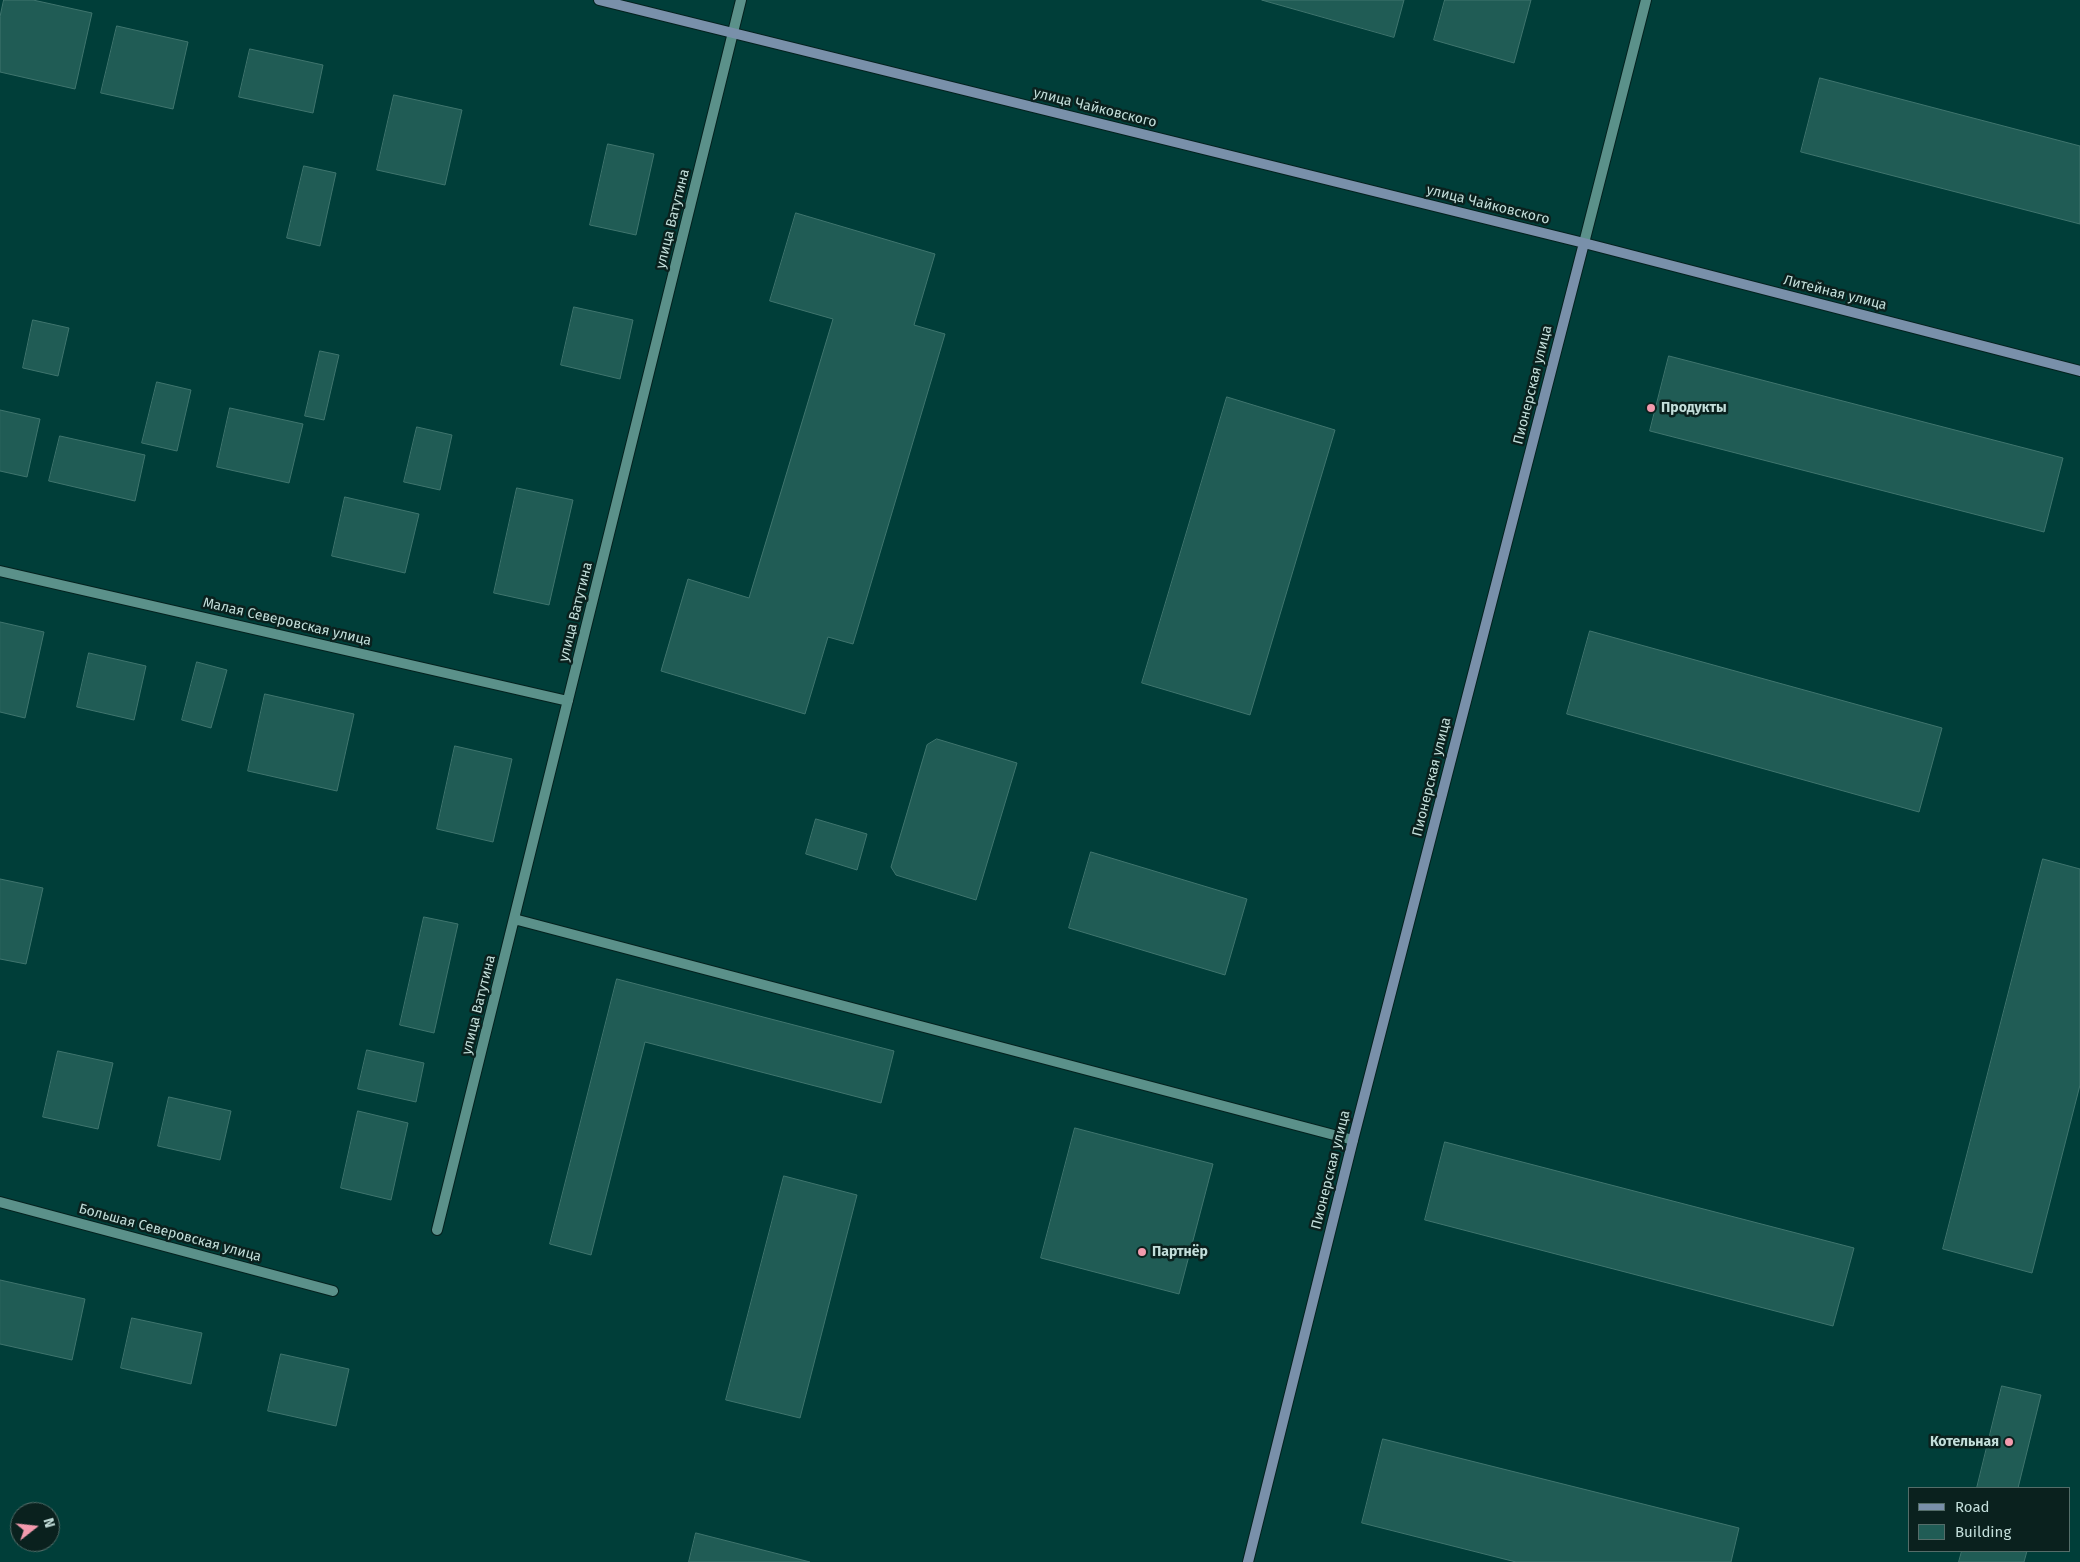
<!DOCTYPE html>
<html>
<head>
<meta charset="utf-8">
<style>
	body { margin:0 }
	#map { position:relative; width:2080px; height:1562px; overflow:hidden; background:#003e39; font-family:"Fira Sans",sans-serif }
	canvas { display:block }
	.legend { position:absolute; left:1908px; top:1487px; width:162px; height:65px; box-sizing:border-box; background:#0a211e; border:1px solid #546d69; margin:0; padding:6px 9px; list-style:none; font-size:15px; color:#c3deda }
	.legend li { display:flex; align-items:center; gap:10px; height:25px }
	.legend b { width:25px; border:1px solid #546d69 }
	.north { position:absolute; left:10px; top:1502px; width:50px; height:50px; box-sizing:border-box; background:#0a211e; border:1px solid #546d69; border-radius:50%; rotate:74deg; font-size:14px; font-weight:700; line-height:20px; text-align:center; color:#c3deda }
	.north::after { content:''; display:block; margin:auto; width:18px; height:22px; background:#f29aad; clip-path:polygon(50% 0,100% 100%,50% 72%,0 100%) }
</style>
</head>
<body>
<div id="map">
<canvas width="2080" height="1562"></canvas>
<ul class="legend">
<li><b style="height:6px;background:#7990aa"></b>Road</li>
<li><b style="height:14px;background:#205c55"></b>Building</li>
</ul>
<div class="north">N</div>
</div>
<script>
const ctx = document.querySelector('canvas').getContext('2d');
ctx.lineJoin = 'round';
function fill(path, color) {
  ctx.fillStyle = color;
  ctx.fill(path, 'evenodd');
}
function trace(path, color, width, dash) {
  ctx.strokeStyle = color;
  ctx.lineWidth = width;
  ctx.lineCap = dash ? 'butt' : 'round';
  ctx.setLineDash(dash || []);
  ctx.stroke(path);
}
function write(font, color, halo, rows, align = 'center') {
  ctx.font = font + ' "Fira Sans",sans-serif';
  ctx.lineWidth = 5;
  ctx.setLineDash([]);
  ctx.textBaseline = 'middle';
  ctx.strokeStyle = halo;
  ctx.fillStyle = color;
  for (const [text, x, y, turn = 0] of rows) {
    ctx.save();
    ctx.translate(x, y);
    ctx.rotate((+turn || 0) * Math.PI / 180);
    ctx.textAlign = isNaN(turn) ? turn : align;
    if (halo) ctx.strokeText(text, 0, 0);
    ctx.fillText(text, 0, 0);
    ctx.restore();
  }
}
const building = new Path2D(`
	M4 0H33L92 13 75 89 0 72V17Z
	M1262 0H1404L1394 37Z
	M1445 0H1531L1514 63 1434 40Z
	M117 26 188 42 173 109 101 93Z
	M250 49 323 65 313 113 239 97Z
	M1820 78 2080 146V224L1801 152Z
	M394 95 462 110 445 185 377 170Z
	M608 144 654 154 636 235 590 225Z
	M304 166 336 173 320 246 287 238Z
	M796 213 935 254 914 325 945 334 853 644 828 637 805 714 661 671 688 579 749 598 833 319 770 301Z
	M574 307 633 320 620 379 561 365Z
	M33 320 69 328 58 376 23 368Z
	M320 351 339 355 324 420 305 416Z
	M1669 356 2063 458 2044 532 1650 431Z
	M157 382 191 390 177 451 142 443Z
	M1227 397 1335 430 1250 715 1142 683Z
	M230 408 303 424 289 483 217 467Z
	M0 410 40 419 27 477 0 471Z
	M417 427 452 435 440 490 404 482Z
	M60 436 145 455 135 501 49 481Z
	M517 488 573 500 549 605 494 593Z
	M345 497 419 514 405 573 332 556Z
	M0 622 44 632 25 718 0 712Z
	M1590 631 1942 728 1919 812 1567 714Z
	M89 653 146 666 134 720 77 707Z
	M197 662 227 670 211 728 182 720Z
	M265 694 354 714 337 791 248 771Z
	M937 739 1017 763 976 900 896 875 891 867 927 745Z
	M455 746 512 759 493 842 437 829Z
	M816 819 867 834 857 870 806 854Z
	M1091 852 1247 899 1225 975 1069 928Z
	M2043 859 2080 869V1085L2032 1273 1943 1249Z
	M0 879 43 888 26 964 0 959Z
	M424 917 458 924 434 1033 400 1025Z
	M617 979 894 1051 881 1103 645 1042 591 1255 550 1244Z
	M367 1050 424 1063 416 1102 358 1089Z
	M58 1051 113 1063 98 1129 43 1117Z
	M169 1097 231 1111 220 1160 158 1146Z
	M358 1111 408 1123 391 1200 341 1188Z
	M1075 1128 1213 1164 1179 1294 1041 1258Z
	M1445 1142 1854 1248 1833 1326 1425 1220Z
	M784 1176 857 1195 800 1418 726 1400Z
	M0 1280 85 1299 72 1360 0 1344Z
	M132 1318 202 1333 191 1384 121 1368Z
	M281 1354 349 1369 336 1426 268 1411Z
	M2002 1386 2041 1395 2018 1488H1977Z
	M1383 1439 1739 1528 1731 1562H1516L1362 1523Z
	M696 1533 810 1562H689Z
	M1962 1551H2027L2024 1562H1959Z`);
const street = new Path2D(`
	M1584 243 1646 0
	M0 571 568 701
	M514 919 1353 1140
	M0 1202 333 1291
	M437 1230 741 0`);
const secondary = new Path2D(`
	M599 0 1584 243 2080 371
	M1248 1562 1353 1140 1584 243`);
const markers = [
	[1651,408,5,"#f29aad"],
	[1142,1252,5,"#f29aad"],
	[2009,1442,5,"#f29aad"]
];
const streetNames = [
	["улица Чайковского",1095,108,14],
	["улица Чайковского",1488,205,14],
	["улица Ватутина",673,219,-76],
	["Литейная улица",1835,293,14],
	["Пионерская улица",1533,385,-76],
	["улица Ватутина",576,612,-76],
	["Малая Северовская улица",287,622,13],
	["Пионерская улица",1432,777,-76],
	["улица Ватутина",479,1005,-76],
	["Пионерская улица",1331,1170,-76],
	["Большая Северовская улица",170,1233,15]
];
const poiNames = [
	["Продукты",1661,408],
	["Партнёр",1152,1252],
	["Котельная",1999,1442,"right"]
];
fill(building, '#205c55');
trace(building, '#3f756e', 1);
trace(street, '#04211e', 12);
trace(secondary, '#04211e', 12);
trace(street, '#5b918a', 10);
trace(secondary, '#7990aa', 10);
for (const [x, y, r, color] of markers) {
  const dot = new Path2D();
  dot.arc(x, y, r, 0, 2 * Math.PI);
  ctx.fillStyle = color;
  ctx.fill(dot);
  trace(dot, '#0a211e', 2);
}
write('14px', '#c3deda', '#0a211e', streetNames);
write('bold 14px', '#c3deda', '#0a211e', poiNames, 'left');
</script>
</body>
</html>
